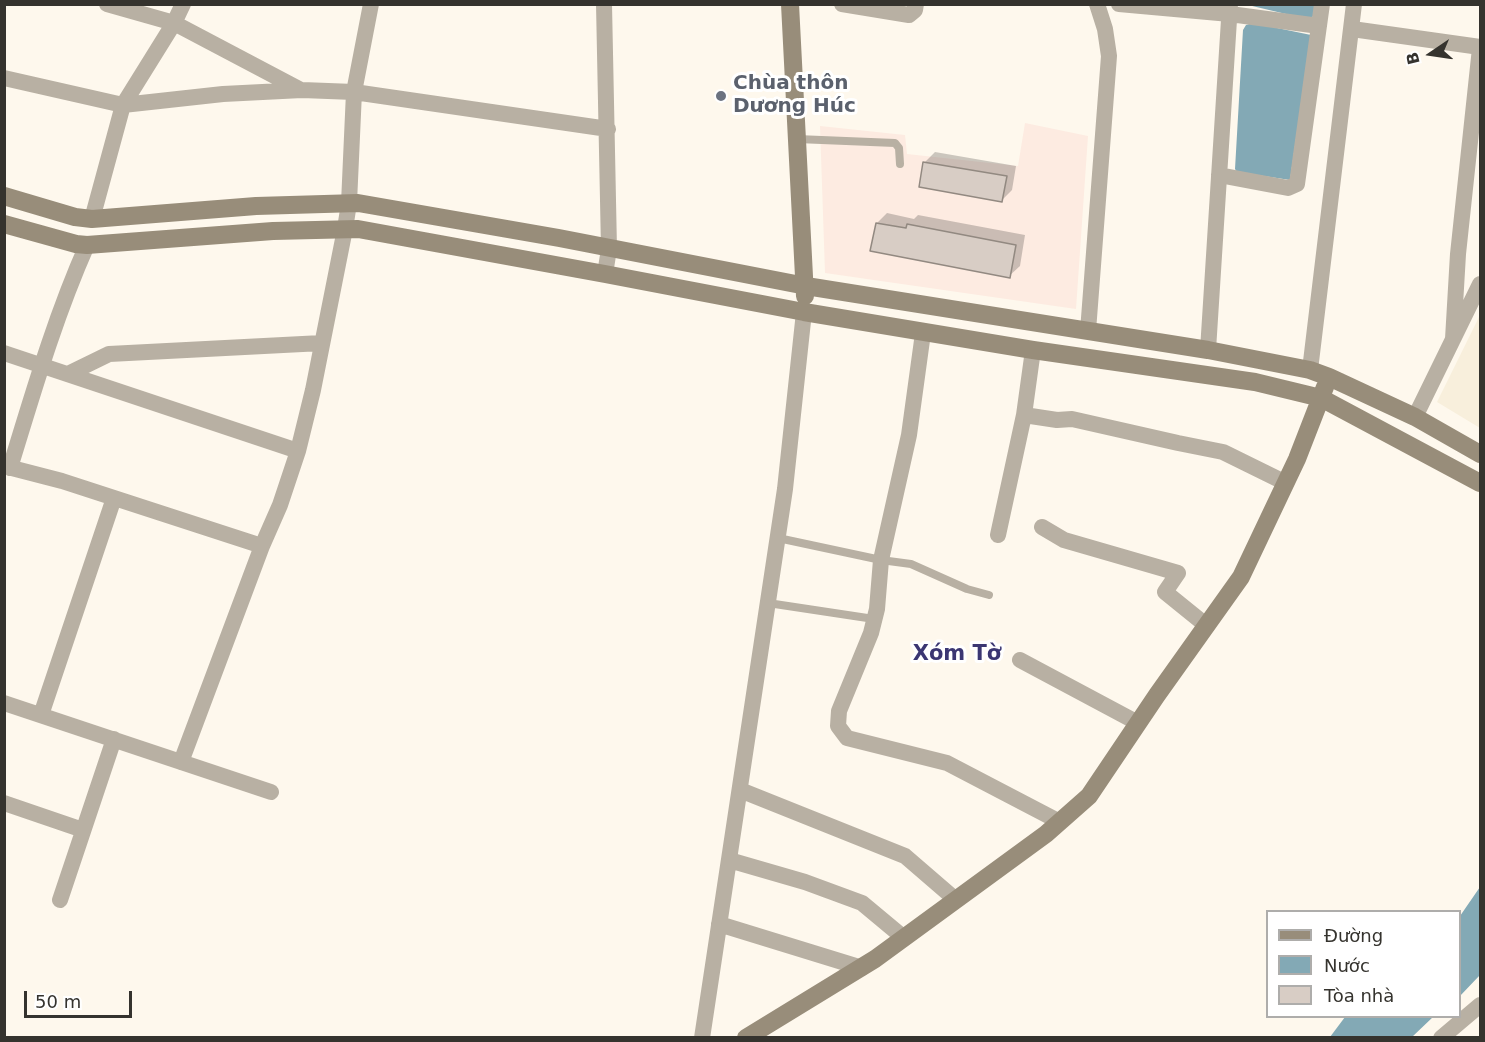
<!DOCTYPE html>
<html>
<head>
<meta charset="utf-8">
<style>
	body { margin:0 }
	#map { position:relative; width:1485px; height:1042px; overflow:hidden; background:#fef8ed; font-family:"DejaVu Sans",sans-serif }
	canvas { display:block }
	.frame { position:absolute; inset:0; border:6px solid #35332e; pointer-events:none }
	.legend { position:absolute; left:1266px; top:910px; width:195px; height:108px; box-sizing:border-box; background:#fff; border:2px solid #aeadab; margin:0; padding:8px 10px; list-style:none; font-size:18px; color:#35332e }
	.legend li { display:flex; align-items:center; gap:12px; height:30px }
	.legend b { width:30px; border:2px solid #aeadab }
	.north { position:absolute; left:1401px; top:24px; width:60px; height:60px; -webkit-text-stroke:4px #fff; paint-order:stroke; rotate:257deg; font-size:16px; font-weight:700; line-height:24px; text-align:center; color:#35332e }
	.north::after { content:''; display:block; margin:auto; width:21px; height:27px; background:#35332e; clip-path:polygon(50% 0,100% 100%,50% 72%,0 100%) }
	.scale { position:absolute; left:24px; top:991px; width:108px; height:27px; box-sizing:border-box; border:3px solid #35332e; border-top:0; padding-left:8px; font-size:18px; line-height:21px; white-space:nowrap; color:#35332e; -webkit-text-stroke:4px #fff; paint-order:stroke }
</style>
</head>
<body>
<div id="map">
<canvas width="1485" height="1042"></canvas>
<div class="frame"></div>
<ul class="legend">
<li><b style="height:8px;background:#988d7a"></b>Đường</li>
<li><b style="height:16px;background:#83a9b5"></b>Nước</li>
<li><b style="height:16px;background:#d8cdc5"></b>Tòa nhà</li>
</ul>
<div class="north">B</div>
<div class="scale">50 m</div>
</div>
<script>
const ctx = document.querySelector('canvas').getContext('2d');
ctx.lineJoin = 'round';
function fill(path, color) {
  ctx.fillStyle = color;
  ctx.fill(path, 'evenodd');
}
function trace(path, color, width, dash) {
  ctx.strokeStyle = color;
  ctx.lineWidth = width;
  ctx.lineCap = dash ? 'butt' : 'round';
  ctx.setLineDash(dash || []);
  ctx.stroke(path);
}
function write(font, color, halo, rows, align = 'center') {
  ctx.font = font + ' "DejaVu Sans",sans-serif';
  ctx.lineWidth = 6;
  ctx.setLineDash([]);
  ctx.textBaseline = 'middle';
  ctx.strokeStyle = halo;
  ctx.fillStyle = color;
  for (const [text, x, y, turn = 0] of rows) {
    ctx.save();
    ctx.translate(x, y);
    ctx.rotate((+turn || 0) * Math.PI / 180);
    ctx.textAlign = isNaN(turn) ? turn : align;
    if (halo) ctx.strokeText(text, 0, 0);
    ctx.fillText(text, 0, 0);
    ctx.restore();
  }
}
const commercial = new Path2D(`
	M1025 123 1088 136 1076 309 825 273 820 126 905 135 907 154 1018 166Z`);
const built = new Path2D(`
	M1480 315V428L1437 402Z`);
const water = new Path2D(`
	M1248 5H1318L1314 16 1307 19Z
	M1253 23 1311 35 1290 180 1237 172 1235 169 1243 30 1246 25Z
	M1480 887V975L1460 996V916Z
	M1345 1017V1016L1433 1017 1412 1037H1330Z`);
const shadow = new Path2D(`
	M935 152 1016 166 1012 190 1002 200 925 162Z
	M887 213 914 219 918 215 1025 235 1020 266 1009 276 877 223Z`);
const building = new Path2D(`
	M923 162 1007 176 1002 202 919 187Z
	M876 223 906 228 907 224 1016 245 1010 278 870 251Z`);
const lane = new Path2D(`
	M797 139 895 143 899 148 900 164
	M778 538 881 560 911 564 967 589 989 595
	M768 603 874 619`);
const street = new Path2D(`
	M107 4 174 23 301 90
	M604 4 609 249 605 274
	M842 4 909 15 915 10 916 4
	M1119 4 1230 14 1319 26
	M1352 29 1480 47
	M4 78 123 105 223 94 302 90 354 92 608 129
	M1219 175 1288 188 1297 184 1322 4
	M92 219 123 105 174 23 183 4
	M1088 331 1109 56 1105 29 1097 4
	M923 333 909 435 881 560 877 609 871 633 839 711 838 726 847 738 947 763 1060 822
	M1453 339 1458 254 1480 48
	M1208 350 1230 4
	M4 353 298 451
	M1310 370 1354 4
	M68 374 109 354 322 343
	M1024 415 1057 420 1072 419 1178 443 1223 452 1286 483
	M1415 417 1480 284
	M4 466 62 481 262 546
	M10 468C33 393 55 317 87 245
	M1042 527 1064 540 1178 573 1165 592 1207 626
	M998 535 1024 415 1033 350
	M1020 660 1138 723
	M4 703 271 792
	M41 715 114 498
	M181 762 262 546 280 505 298 451 313 390 345 229 349 203 354 92 371 4
	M740 790 905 856 956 900
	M4 803 83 830
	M729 860 805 882 862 903 904 938
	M60 900 114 739
	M719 924 862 968
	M702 1038 785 489 804 312
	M1441 1038 1480 1005`);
const secondary = new Path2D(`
	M790 4 805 296
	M4 196 75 217 92 219 256 206 358 203 559 238 806 286 1208 350 1310 370 1329 377 1415 417 1480 454
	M4 224 76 244 87 245 273 231 358 229 605 274 804 312 1033 350 1255 382 1321 398 1480 483
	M746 1038 875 959 1046 834 1089 796 1157 695 1241 577 1297 459 1325 387`);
const markers = [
	[721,96,6,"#6b7280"]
];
const worshipNames = [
	["Chùa thôn",733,84],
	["Dương Húc",733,107]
];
const neighbourhoodNames = [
	["Xóm Tờ",957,655]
];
fill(commercial, '#fdebe1');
fill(built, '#f8efdc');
fill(water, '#83a9b5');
fill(shadow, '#0003');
fill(building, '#d8cdc5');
trace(building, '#928981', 1.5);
trace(lane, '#b8b0a3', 8);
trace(street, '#b8b0a3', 16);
trace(secondary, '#988d7a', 18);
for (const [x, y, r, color] of markers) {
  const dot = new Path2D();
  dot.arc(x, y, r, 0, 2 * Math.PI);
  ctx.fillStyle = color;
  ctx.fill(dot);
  trace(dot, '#fff', 2);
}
write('bold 20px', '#5b616d', '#fff', worshipNames, 'left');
write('bold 21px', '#3b3672', '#fff', neighbourhoodNames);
</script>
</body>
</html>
